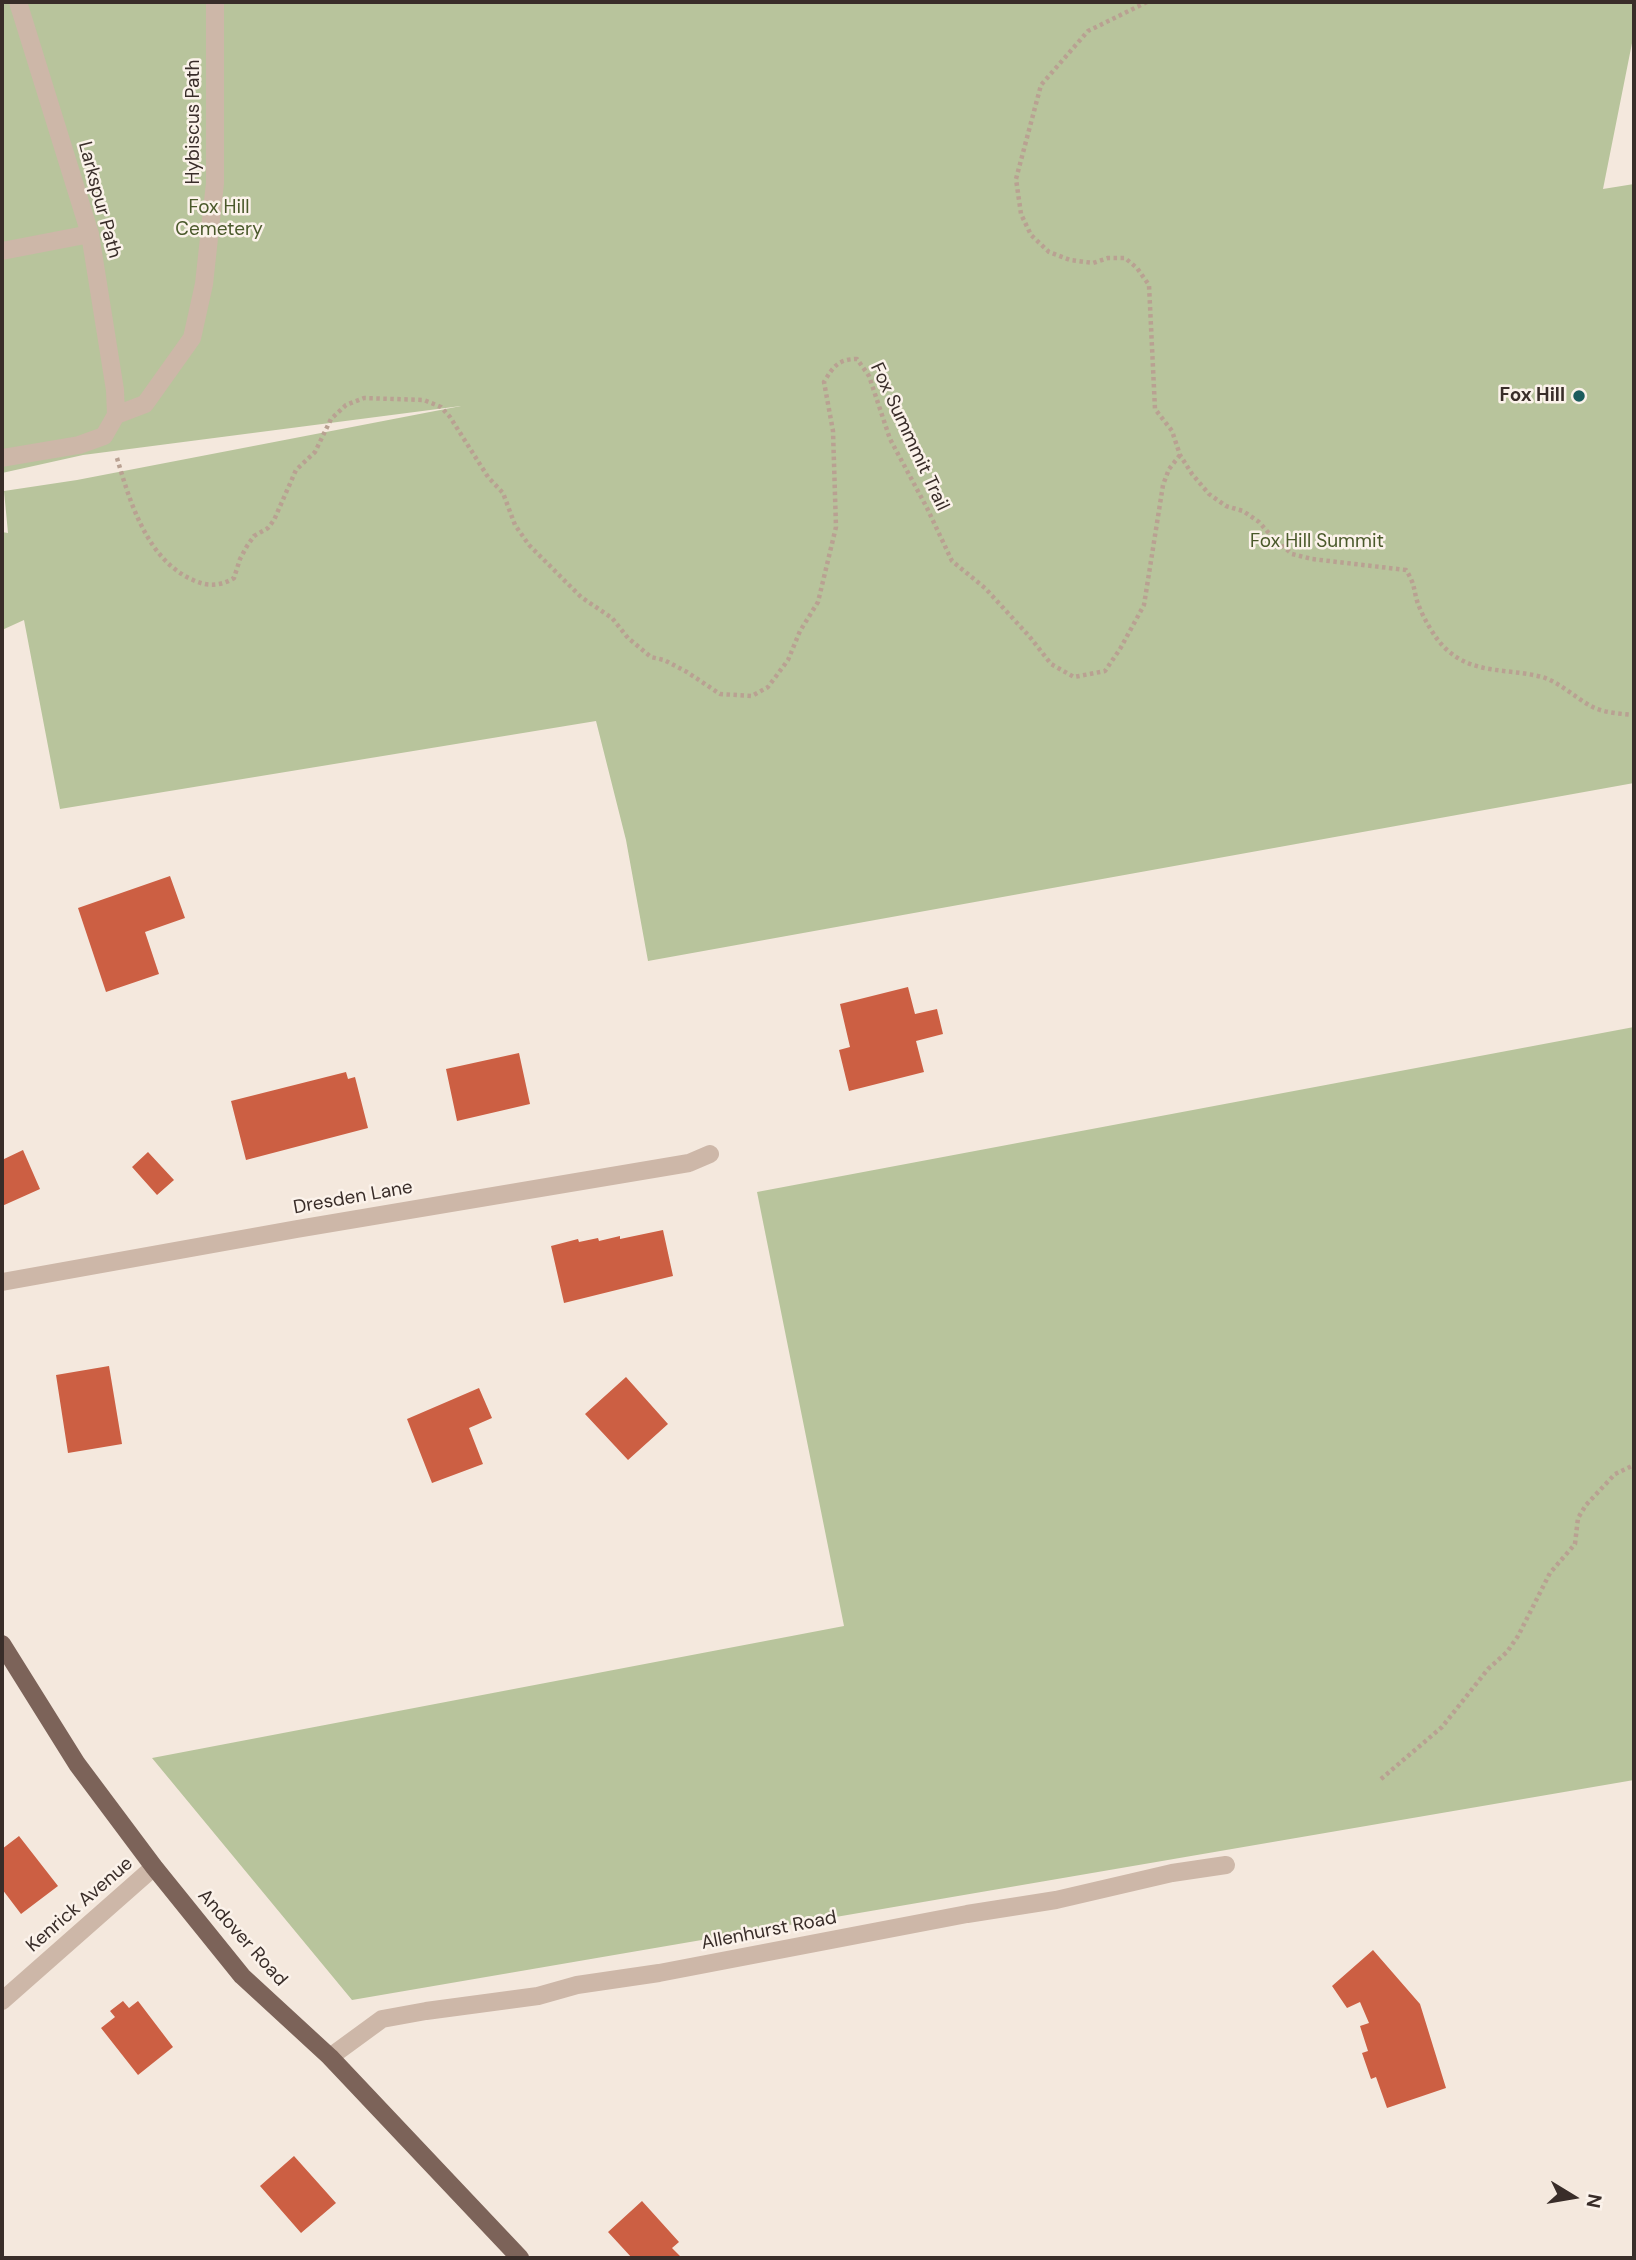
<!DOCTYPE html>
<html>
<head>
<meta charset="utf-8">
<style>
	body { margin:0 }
	#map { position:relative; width:1636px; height:2260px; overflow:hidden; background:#f4e8dd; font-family:"DM Sans",sans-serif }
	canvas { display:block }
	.frame { position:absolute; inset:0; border:4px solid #392d29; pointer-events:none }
	.north { position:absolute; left:1538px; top:2162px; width:70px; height:70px; -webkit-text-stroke:5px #fbf2ea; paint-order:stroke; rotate:101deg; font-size:19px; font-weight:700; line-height:28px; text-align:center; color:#392d29 }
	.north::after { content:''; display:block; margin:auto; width:24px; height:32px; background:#392d29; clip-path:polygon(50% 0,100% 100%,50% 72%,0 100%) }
</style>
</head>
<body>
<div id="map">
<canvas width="1636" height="2260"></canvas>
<div class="frame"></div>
<div class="north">N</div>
</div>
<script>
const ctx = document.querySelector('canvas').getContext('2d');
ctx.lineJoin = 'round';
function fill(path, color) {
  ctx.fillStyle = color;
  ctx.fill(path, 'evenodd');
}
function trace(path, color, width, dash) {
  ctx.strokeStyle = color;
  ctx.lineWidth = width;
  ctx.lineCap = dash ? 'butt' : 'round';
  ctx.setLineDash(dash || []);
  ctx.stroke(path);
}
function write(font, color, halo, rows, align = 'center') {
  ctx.font = font + ' "DM Sans",sans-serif';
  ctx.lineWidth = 5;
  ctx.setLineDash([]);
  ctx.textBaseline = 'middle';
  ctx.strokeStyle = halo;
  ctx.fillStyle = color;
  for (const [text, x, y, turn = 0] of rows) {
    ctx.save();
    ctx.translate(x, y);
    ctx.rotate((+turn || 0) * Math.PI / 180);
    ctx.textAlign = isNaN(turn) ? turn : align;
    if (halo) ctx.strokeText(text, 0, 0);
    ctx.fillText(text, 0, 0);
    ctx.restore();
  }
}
const green = new Path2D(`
	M2 2H1634V33L1603 189 1634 184V783L648 961 626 840 596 721 60 809 24 620 2 630V532L8 533 4 491 77 480 461 406 83 455 2 473Z
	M1634 1027V1780L352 2000 152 1758 844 1626 757 1192Z`);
const building = new Path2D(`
	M170 876 185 918 145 932 159 974 106 992 78 908Z
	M908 987 915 1014 937 1009 943 1034 916 1041 924 1072 849 1091 839 1050 850 1047 840 1004Z
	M519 1053 530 1104 457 1121 446 1069Z
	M346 1072 348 1079 355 1077 368 1128 246 1160 231 1101Z
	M23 1150 40 1189 2 1206V1160Z
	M148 1152 174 1180 157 1195 132 1167Z
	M663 1230 673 1276 564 1303 551 1246 578 1239 579 1242 598 1238 599 1241 620 1236V1239Z
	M109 1366 122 1444 68 1453 56 1375Z
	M626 1377 668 1424 628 1460 585 1414Z
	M479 1388 492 1418 469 1428 483 1464 432 1483 407 1419Z
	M19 1836 58 1886 21 1914 2 1889V1849Z
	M1373 1950 1420 2004 1446 2088 1387 2108 1376 2077 1371 2079 1362 2053 1368 2051 1360 2026 1369 2023 1360 2002 1347 2008 1332 1986Z
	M123 2001 129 2008 138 2001 173 2047 138 2075 101 2028 115 2017 110 2011Z
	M294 2156 336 2203 301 2233 260 2186Z
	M642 2201 679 2242 672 2248 682 2258H632L608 2232Z`);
const path = new Path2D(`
	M1147 2 1088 31 1041 85 1016 179 1021 214 1031 235 1049 252 1070 260 1093 263 1108 258H1125L1137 268 1149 285 1155 409 1172 431 1180 455 1192 474 1209 494 1226 506 1243 511 1259 522 1275 540 1292 554 1312 559 1406 570C1416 586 1413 589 1418 604 1424 619 1435 639 1446 649 1474 675 1508 668 1542 677 1562 683 1578 701 1597 709 1609 713 1622 714 1634 715
	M117 458C130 502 147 560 193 580 207 587 221 586 234 578L240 559 247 546 254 536 268 528 274 520 296 470 315 452 331 419 346 405 364 398 424 400 441 407 450 417 488 477 503 493 515 525 529 545 581 597 612 618 628 638 651 657 664 660 687 672 720 694 752 696 768 687 788 660 800 631 818 602 836 527 833 431 824 382C833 367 838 359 857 359L869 376 890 439 927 508 952 561 985 588 1029 636 1051 664 1074 677 1105 671 1120 649 1144 605 1163 485 1169 469 1180 455
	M1381 1779 1442 1727 1488 1669 1507 1652 1518 1636 1550 1573 1575 1544 1578 1518 1586 1505 1615 1474 1634 1465`);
const minor = new Path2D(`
	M18 2 90 234 115 390 116 415
	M2 251 90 234
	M116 415 145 404 192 338 204 284 215 183V2
	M2 458 79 445 104 436 116 415
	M2 1282 297 1229 689 1163 710 1154
	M2 2001 154 1867
	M330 2057 382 2019 426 2011 538 1996 577 1985 659 1973 967 1914 1056 1900 1172 1873 1226 1865`);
const major = new Path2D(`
	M2 1644 77 1764 154 1867 242 1976 330 2057 520 2258`);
const markers = [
	[1579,396,7,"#1c5b5d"]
];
const streetNames = [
	["Hybiscus Path",194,122,-90],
	["Larkspur Path",99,200,75],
	["Fox Summmit Trail",909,437,65],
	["Dresden Lane",353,1198,-10],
	["Kenrick Avenue",80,1905,-41],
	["Allenhurst Road",769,1931,-11],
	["Andover Road",242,1938,48]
];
const parkNames = [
	["Fox Hill",219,208],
	["Cemetery",219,230],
	["Fox Hill Summit",1317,542]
];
const poiNames = [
	["Fox Hill",1565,396]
];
fill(green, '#b8c49c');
fill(building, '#cc5f43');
trace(path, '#b9a192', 4.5, [3.5, 3.5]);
trace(minor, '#cdb7a8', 18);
trace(major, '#7c6359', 18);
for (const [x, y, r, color] of markers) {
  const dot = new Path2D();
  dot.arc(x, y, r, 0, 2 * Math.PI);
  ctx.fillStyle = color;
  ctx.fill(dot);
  trace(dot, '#fbf2ea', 2.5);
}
write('19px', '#392d29', '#fbf2ea', streetNames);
write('19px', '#4a592b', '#fbf2ea', parkNames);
write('bold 19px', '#392d29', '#fbf2ea', poiNames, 'right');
</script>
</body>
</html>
